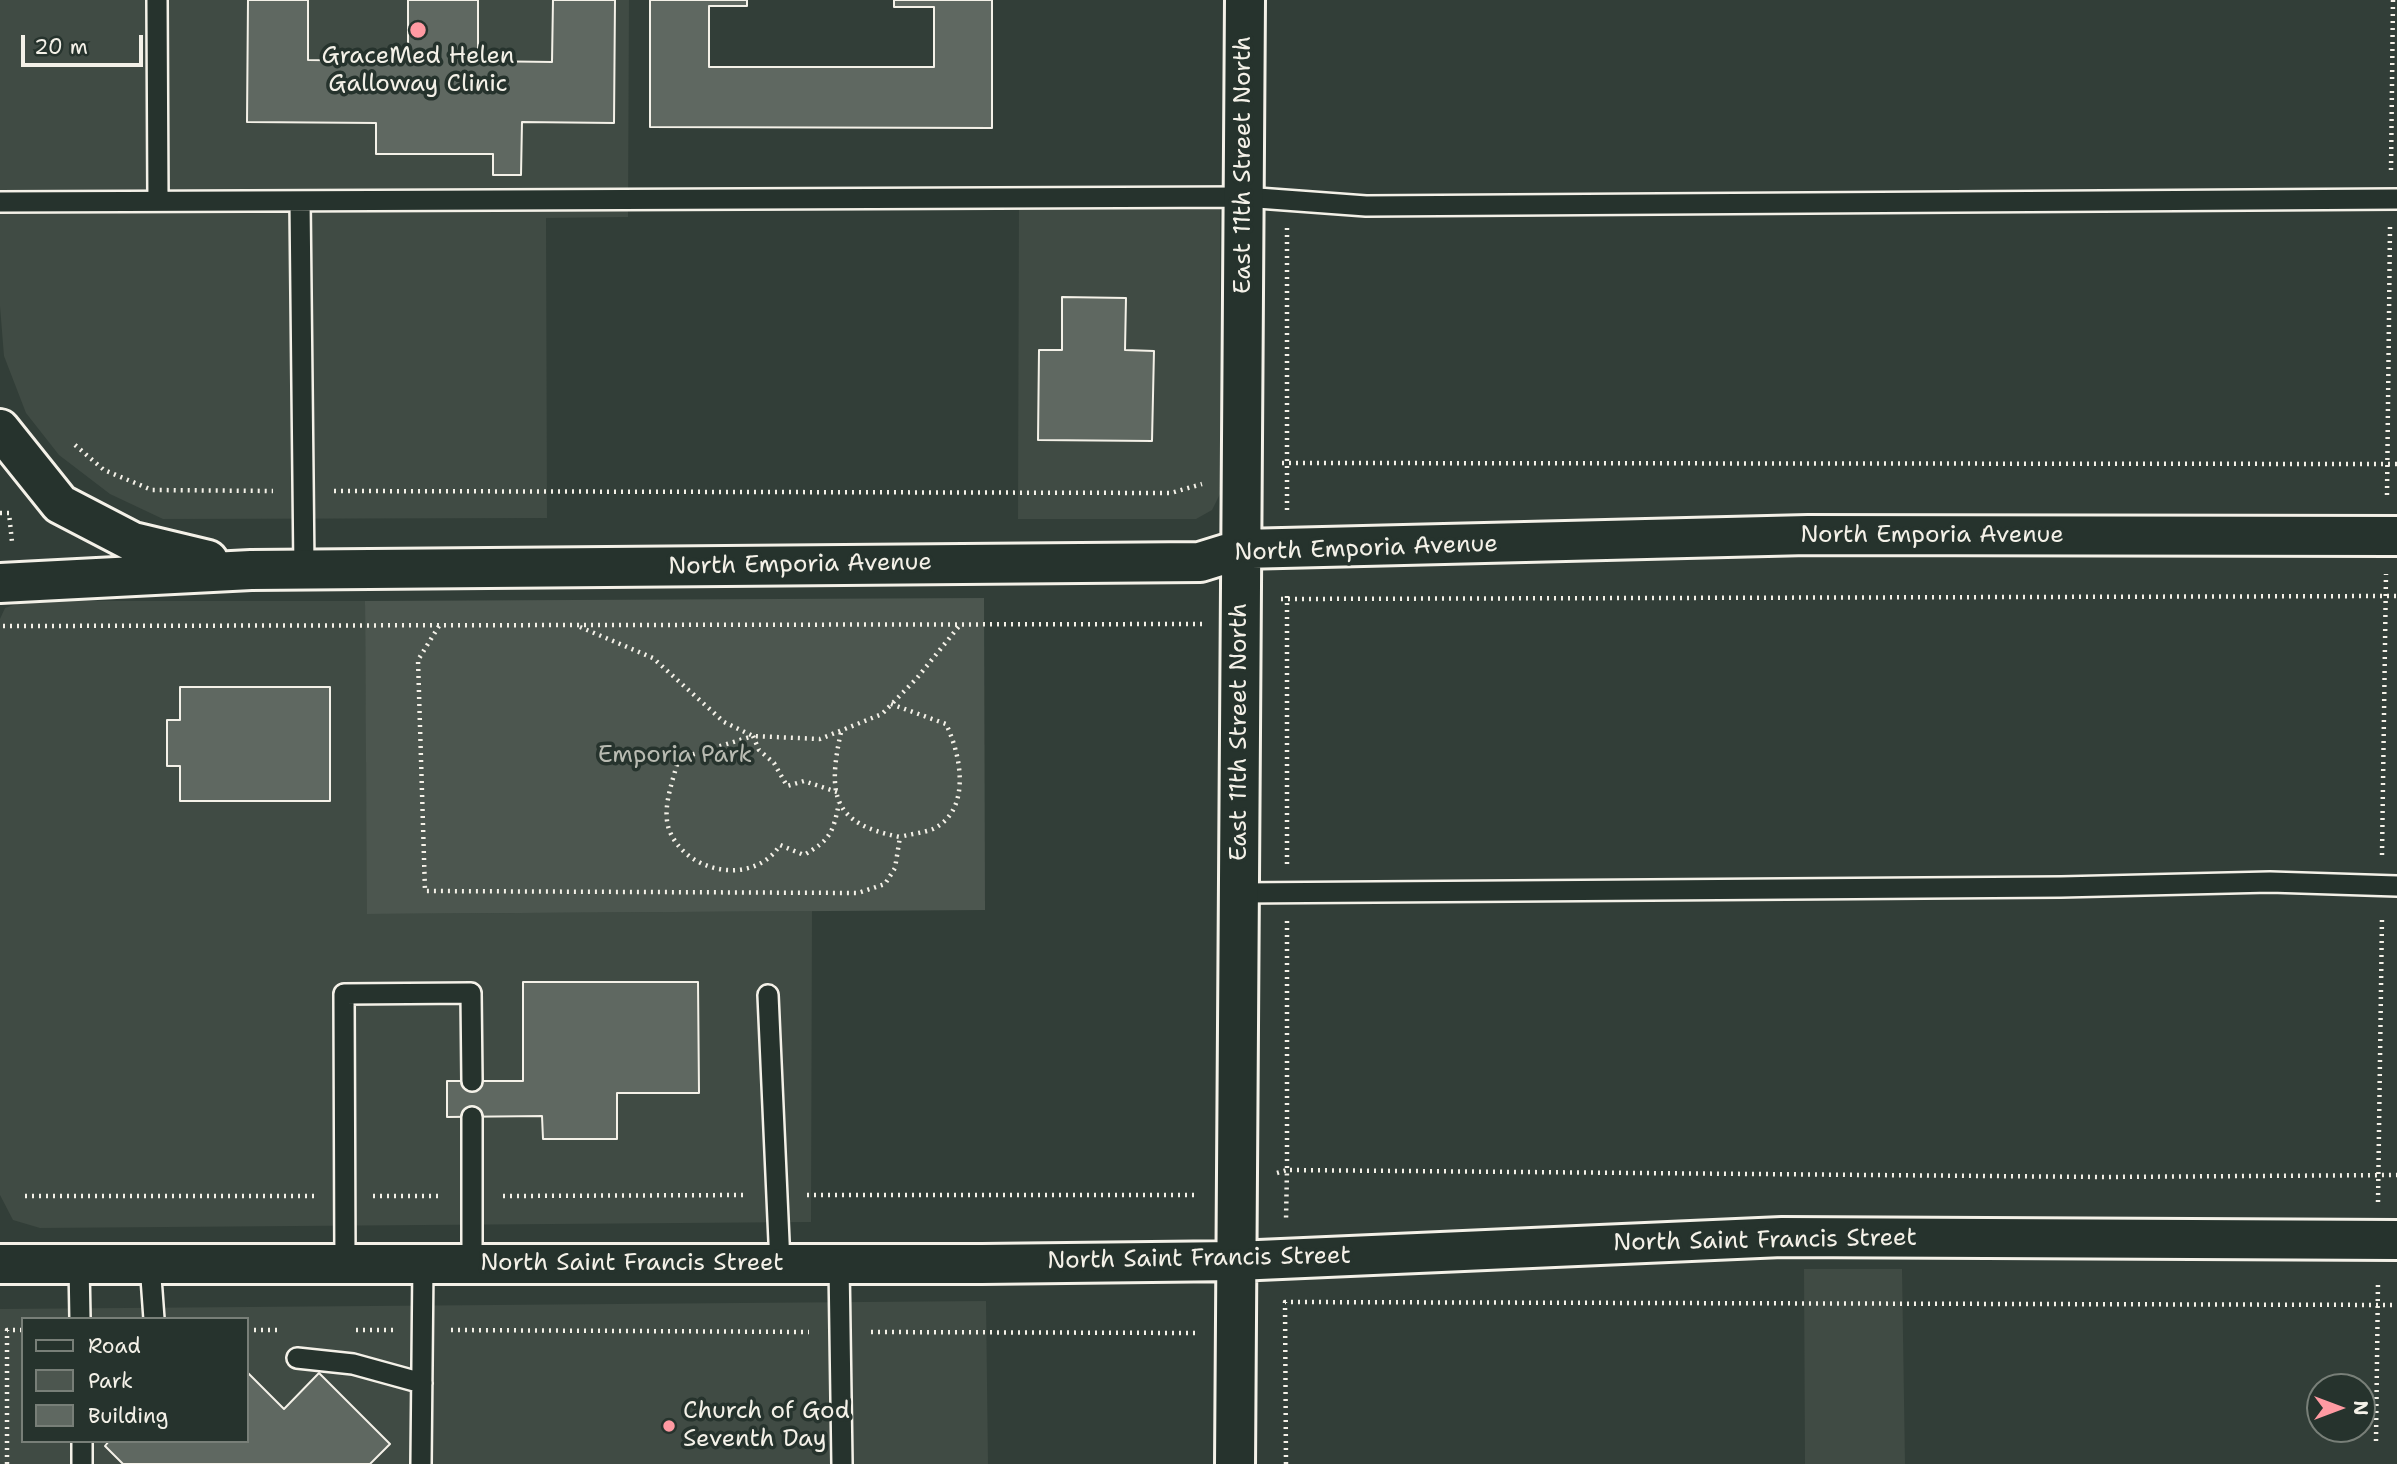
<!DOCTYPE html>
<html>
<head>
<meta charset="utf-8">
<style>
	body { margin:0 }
	#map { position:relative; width:2397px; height:1464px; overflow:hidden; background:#323e38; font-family:"Shantell Sans",sans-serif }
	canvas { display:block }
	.legend { position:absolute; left:21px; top:1317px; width:228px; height:126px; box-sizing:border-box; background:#26332d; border:2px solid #787f78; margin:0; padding:9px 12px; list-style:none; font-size:21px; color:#f4f1e8 }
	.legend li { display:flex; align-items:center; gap:14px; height:35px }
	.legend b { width:35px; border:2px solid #787f78 }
	.north { position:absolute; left:2306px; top:1373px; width:70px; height:70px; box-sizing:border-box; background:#26332d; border:2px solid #787f78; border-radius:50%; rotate:90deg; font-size:19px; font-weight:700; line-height:28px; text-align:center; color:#f4f1e8 }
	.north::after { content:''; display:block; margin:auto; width:24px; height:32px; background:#ff9aa2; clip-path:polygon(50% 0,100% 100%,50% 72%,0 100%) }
	.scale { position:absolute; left:21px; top:35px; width:122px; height:32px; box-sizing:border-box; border:4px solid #f4f1e8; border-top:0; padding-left:9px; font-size:21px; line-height:24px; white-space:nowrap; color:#f4f1e8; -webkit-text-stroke:5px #26332d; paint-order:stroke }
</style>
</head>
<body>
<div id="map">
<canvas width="2397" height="1464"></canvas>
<ul class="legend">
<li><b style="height:9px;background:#26332d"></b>Road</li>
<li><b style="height:19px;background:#4c564f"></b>Park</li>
<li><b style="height:19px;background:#5f6861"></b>Building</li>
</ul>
<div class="north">N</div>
<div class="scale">20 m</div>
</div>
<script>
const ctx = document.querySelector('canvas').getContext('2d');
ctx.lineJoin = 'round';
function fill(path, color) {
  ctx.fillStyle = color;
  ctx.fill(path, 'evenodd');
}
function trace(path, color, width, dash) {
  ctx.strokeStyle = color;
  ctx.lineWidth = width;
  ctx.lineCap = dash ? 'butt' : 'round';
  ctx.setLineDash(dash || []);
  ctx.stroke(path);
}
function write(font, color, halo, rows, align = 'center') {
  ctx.font = font + ' "Shantell Sans",sans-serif';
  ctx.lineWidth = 7;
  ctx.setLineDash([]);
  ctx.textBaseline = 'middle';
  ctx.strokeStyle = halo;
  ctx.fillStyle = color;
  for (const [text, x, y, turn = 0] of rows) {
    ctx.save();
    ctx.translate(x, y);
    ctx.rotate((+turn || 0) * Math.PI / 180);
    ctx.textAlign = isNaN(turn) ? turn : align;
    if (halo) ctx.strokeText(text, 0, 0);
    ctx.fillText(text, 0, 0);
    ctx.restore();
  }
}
const built = new Path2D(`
	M0 0H629L628 217 546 218 547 518 163 519 110 494 59 455 26 413 4 356 0 306Z
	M1019 192H1220V494L1212 510 1196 519H1018Z
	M26 601H365L368 914 812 911 811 1222 40 1228 13 1220 0 1195V619L5 608Z
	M1804 1269H1902L1905 1464H1805Z
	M986 1301 988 1464H0V1309ZM23 1319H247V1441H23Z`);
const green = new Path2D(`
	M984 598 985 910 367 914 365 601Z`);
const building = new Path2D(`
	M248 0H308V60L408 61V0H478V61L552 62 553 0H615L614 123 522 122 521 175H493V154H376V123L247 122Z
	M650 0H747V6H709V67H934V7H894V0H992V128L650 127Z
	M1062 297 1126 298 1125 350 1154 351 1152 441 1038 440 1039 350H1062Z
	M180 687H330V801H180V766H167V720H180Z
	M523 982H698L699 1093H617V1139H543L542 1116 447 1117V1081H523Z
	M247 1372 284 1409 319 1373 390 1444 370 1464H123L105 1446 109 1441H247Z`);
const path = new Path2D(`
	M2391 170 2393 0
	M1287 228V510
	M75 445 104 470 152 490 273 491
	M1282 463 2397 464
	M334 491 1171 493 1202 484
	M2387 495 2390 227
	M0 513H9L12 542
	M1287 596V864
	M1281 599 2397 596
	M3 626 1203 624
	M439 626 418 660 425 891 858 893 885 884 895 868 900 837C833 824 827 796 841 732
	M580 627 653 658 724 722 753 736 820 739 882 714 917 678 960 625
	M891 704 946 724C961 755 972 810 933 829 923 833 910 834 900 837
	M837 792 804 781 787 786 774 763 759 750 753 736 694 754 677 764C672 784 661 811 670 832 689 875 755 885 780 845L804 855C830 840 833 833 839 803
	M2382 855 2386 574
	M1287 921V1170L2104 1177 2397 1175
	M1277 1173 1287 1170 1286 1220
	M807 1195H1197
	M25 1196H315
	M373 1196H441
	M503 1196 746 1195
	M2378 1202 2382 917
	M247 1330H281
	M356 1330H393
	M451 1330 809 1332
	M871 1332 1197 1333
	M2376 1441 2378 1281
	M7 1464V1330H23
	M1286 1464 1285 1302 2397 1305`);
const service = new Path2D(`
	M157 0 158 201
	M300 201 304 570
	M0 202 1244 197 1366 206 2397 199
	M1239 893 2061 887 2270 882 2397 886
	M768 995 780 1264
	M472 1117V1264
	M79 1264 80 1319
	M150 1264 154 1319
	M345 1264 344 994 471 993 472 1081
	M839 1264 842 1464
	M297 1358 353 1364 422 1383
	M82 1441V1464
	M421 1464 423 1264`);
const minor = new Path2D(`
	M0 429 60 504 133 542 208 560
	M0 583 251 570 1200 562 1242 549 1808 535 2397 536
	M0 1264H982L1236 1261 1782 1237 2397 1240
	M1235 1464 1245 0`);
const markers = [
	[418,30,9,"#ff9aa2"],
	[669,1426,7,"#ff9aa2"]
];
const poiNames = [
	["GraceMed Helen",418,57],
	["Galloway Clinic",418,85],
	["Church of God",683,1412,"left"],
	["Seventh Day",683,1440,"left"]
];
const streetNames = [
	["East 11th Street North",1244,165,-90],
	["North Emporia Avenue",1932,536],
	["North Emporia Avenue",1366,549,-2],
	["North Emporia Avenue",800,565,-1],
	["East 11th Street North",1240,732,-90],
	["North Saint Francis Street",1765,1241,-1],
	["North Saint Francis Street",1199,1259,-1],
	["North Saint Francis Street",632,1264]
];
const parkNames = [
	["Emporia Park",675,756]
];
fill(built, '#404b44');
fill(green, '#4c564f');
fill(building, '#5f6861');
trace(building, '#f4f1e8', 2);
trace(service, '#f4f1e8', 24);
trace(minor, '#f4f1e8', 44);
trace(path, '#f4f1e8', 4.5, [2, 5]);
trace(service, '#26332d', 19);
trace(minor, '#26332d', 38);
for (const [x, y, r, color] of markers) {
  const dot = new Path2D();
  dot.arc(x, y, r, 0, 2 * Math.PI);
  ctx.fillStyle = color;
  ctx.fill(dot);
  trace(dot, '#26332d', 2.5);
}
write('24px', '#f4f1e8', '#26332d', poiNames);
write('24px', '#f4f1e8', '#26332d', streetNames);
write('24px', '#b9bbb2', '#26332d', parkNames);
</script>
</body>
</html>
